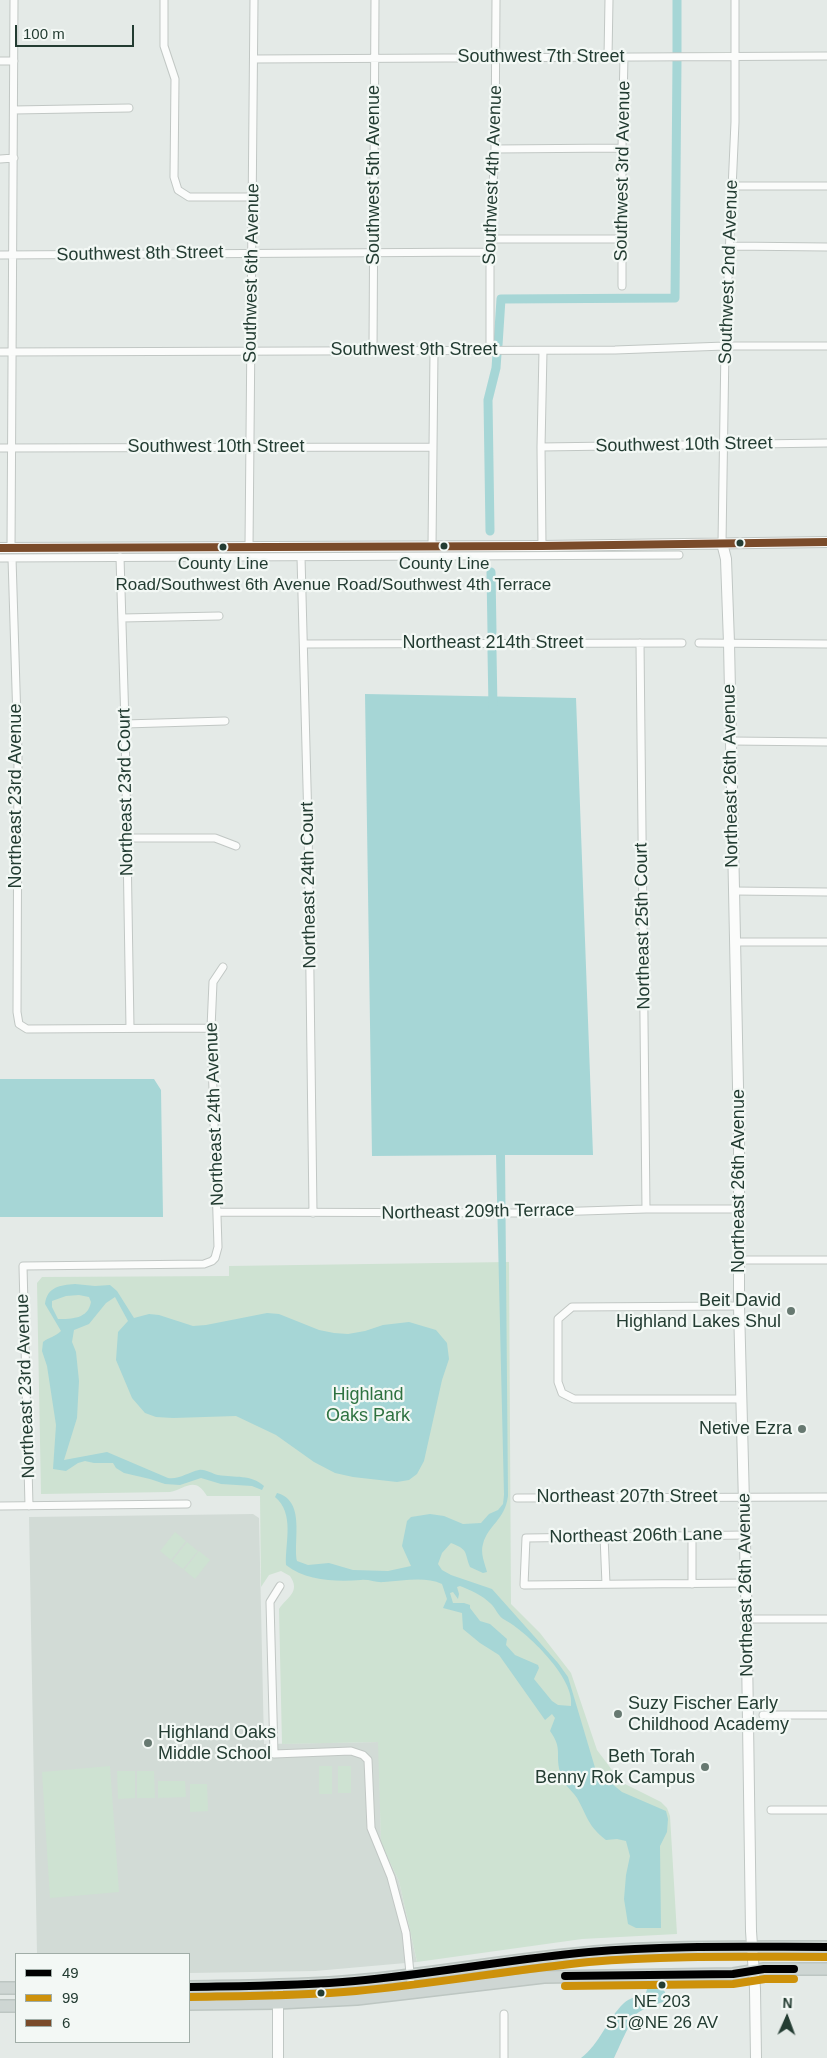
<!DOCTYPE html>
<html>
<head>
<meta charset="utf-8">
<style>
	body { margin:0 }
	#map { position:relative; width:827px; height:2058px; overflow:hidden; background:#e4eae7; font-family:Helvetica,sans-serif }
	canvas { display:block }
	.legend { position:absolute; left:15px; top:1953px; width:175px; height:90px; box-sizing:border-box; background:#f3f8f5; border:1px solid #a0ada7; margin:0; padding:6px 9px; list-style:none; font-size:15px; color:#233c32 }
	.legend li { display:flex; align-items:center; gap:10px; height:25px }
	.legend b { width:25px; border:1px solid #a0ada7 }
	.north { position:absolute; left:762px; top:1993px; width:50px; height:50px; -webkit-text-stroke:4px #f3f8f5; paint-order:stroke; rotate:2deg; font-size:14px; font-weight:700; line-height:20px; text-align:center; color:#233c32 }
	.north::after { content:''; display:block; margin:auto; width:18px; height:22px; background:#233c32; clip-path:polygon(50% 0,100% 100%,50% 72%,0 100%) }
	.scale { position:absolute; left:15px; top:25px; width:119px; height:22px; box-sizing:border-box; border:2px solid #233c32; border-top:0; padding-left:6px; font-size:15px; line-height:18px; white-space:nowrap; color:#233c32; -webkit-text-stroke:4px #f3f8f5; paint-order:stroke }
</style>
</head>
<body>
<div id="map">
<canvas width="827" height="2058"></canvas>
<ul class="legend">
<li><b style="height:6px;background:#000"></b>49</li>
<li><b style="height:6px;background:#cd910a"></b>99</li>
<li><b style="height:6px;background:#7a4b2a"></b>6</li>
</ul>
<div class="north">N</div>
<div class="scale">100 m</div>
</div>
<script>
const ctx = document.querySelector('canvas').getContext('2d');
ctx.lineJoin = 'round';
function fill(path, color) {
  ctx.fillStyle = color;
  ctx.fill(path, 'evenodd');
}
function trace(path, color, width, dash) {
  ctx.strokeStyle = color;
  ctx.lineWidth = width;
  ctx.lineCap = dash ? 'butt' : 'round';
  ctx.setLineDash(dash || []);
  ctx.stroke(path);
}
function write(font, color, halo, rows, align = 'center') {
  ctx.font = font + ' Helvetica,sans-serif';
  ctx.lineWidth = 4.5;
  ctx.setLineDash([]);
  ctx.textBaseline = 'middle';
  ctx.strokeStyle = halo;
  ctx.fillStyle = color;
  for (const [text, x, y, turn = 0] of rows) {
    ctx.save();
    ctx.translate(x, y);
    ctx.rotate((+turn || 0) * Math.PI / 180);
    ctx.textAlign = isNaN(turn) ? turn : align;
    if (halo) ctx.strokeText(text, 0, 0);
    ctx.fillText(text, 0, 0);
    ctx.restore();
  }
}
const built = new Path2D(`
	M253 1514 259 1518 264 1744 379 1742 381 1844 399 1881 417 1962 315 1971 189 1973V1954H37L29 1517Z`);
const green = new Path2D(`
	M509 1262 511 1604 540 1633 571 1673 597 1750 621 1782 661 1802 667 1808 670 1816 677 1934 582 1939 417 1962 399 1881 381 1844 378 1742 282 1744 279 1609C287 1597 301 1592 290 1576L281 1571 269 1575 261 1587 260 1496H207C195 1475 185 1489 170 1492L41 1494 37 1283 42 1277 229 1276V1266Z
	M175 1532 186 1541 171 1560 160 1551Z
	M187 1542 198 1551 183 1569 172 1561Z
	M199 1551 210 1560 195 1579 184 1570Z
	M110 1766 119 1892 50 1898 42 1772Z
	M319 1766H332V1794H319Z
	M338 1766H351V1793H338Z
	M117 1771H135V1798L118 1799Z
	M137 1771H154L155 1798H137Z
	M158 1781H185L186 1797 158 1798Z
	M190 1784H207L208 1811 190 1812Z`);
const water = new Path2D(`
	M365 694 576 698 593 1155H505L508 1496C505 1520 488 1525 483 1544 480 1553 485 1564 487 1572L483 1573 470 1567C464 1552 469 1550 451 1543L442 1553 438 1564 442 1570 451 1575 492 1589 558 1663 568 1677 596 1771 622 1792 666 1811 668 1819 667 1832 660 1846 661 1928H636L628 1924 624 1899 626 1875 630 1856 626 1841 617 1839 606 1840C587 1825 588 1817 577 1798 571 1789 563 1785 560 1772 555 1754 563 1749 550 1731L555 1718 552 1714 545 1720 499 1655 480 1643 463 1629 462 1613 443 1608 447 1599 442 1584C425 1576 403 1581 384 1582 376 1583 369 1579 361 1580 337 1582 306 1581 286 1565 285 1542 295 1514 275 1497L277 1493C306 1501 293 1540 297 1561L308 1565 329 1563 353 1570 388 1571 411 1566 402 1546 407 1521 411 1517 430 1514 444 1516 463 1524 481 1523 489 1514 498 1510 503 1504 504 1495 496 1155 372 1156ZM460 1586C470 1590 482 1595 490 1603 496 1608 498 1617 505 1620 526 1631 576 1679 571 1706L558 1705 552 1701 534 1679 539 1668 538 1665 515 1655 506 1645 507 1639 490 1624 480 1621 470 1608V1605L464 1603H453L450 1593 453 1592 458 1599 459 1594 457 1587Z
	M0 1079H154L161 1090 163 1217H0Z
	M75 1284 95 1286 110 1285 117 1291 134 1318 149 1314 159 1315 193 1326 206 1325 267 1313 279 1314 319 1330 334 1333 348 1334 365 1331 383 1325 409 1322 436 1330 447 1343 449 1359 442 1380 424 1461 417 1474 409 1480 397 1482 353 1477 335 1473 314 1462 276 1435 236 1416 173 1418 156 1417 145 1413 132 1398 116 1360 118 1332 128 1321 115 1297 106 1303 89 1324 74 1330 72 1342 76 1352 79 1381 77 1418 64 1460 107 1452 168 1478C178 1480 189 1472 199 1470 206 1469 212 1474 218 1475 235 1478 251 1474 264 1486L262 1490 252 1486 221 1484 201 1478 180 1485 165 1484 150 1479 124 1473 116 1468 113 1463H94L85 1461 78 1463 66 1471 53 1469 56 1425 47 1366 42 1351 43 1342C49 1337 55 1337 61 1331L45 1304C47 1287 60 1285 75 1284ZM79 1295 89 1297 91 1302C88 1319 72 1319 58 1319L52 1307V1301L66 1296Z
	M648 1985H659L665 1992 666 2001C657 2004 647 2007 639 2012 632 2016 619 2048 614 2058H581C600 2044 607 2019 624 2003 629 1998 639 1996 646 1993Z`);
const canal = new Path2D(`
	M677 53V0
	M498 345 501 299 675 298 677 60
	M490 531 488 400 496 368 497 354
	M491 572 492 632
	M492 651 493 708`);
const street = new Path2D(`
	M164 0V46L175 79 174 177 178 190 189 197H253
	M608 57 609 0
	M254 59 827 56
	M0 61H14
	M14 110 129 108
	M495 149 622 148
	M0 159 14 158
	M732 186H827
	M490 239H622
	M730 246 827 247
	M0 255 490 252
	M622 286V148L624 57
	M373 350 375 0
	M490 350V239L495 149 496 0
	M0 352 615 350 725 346H827
	M541 447 827 443
	M0 448 432 447
	M722 543 725 346 735 122V0
	M249 546 254 0
	M432 546 434 351
	M542 546 541 447 543 351
	M11 548 14 0
	M120 557 125 724 130 1028
	M301 557 308 824 313 1213
	M0 558 679 555
	M12 558 18 754 17 1012 19 1024 27 1029 211 1028
	M122 618 219 616
	M640 643 646 1209
	M699 643 827 644
	M304 644 682 643
	M125 724 225 721
	M731 741 827 742
	M127 838H215L236 846
	M734 891 827 892
	M735 942H827
	M218 1212 518 1213 646 1209H739
	M739 1260H827
	M739 1306 572 1307 558 1319V1382L562 1393 574 1399H741
	M517 1498 827 1497
	M0 1506 187 1504
	M29 1506 23 1266 204 1264 212 1261 215 1258 218 1247 211 1028 213 982 223 967
	M745 1535 526 1538 524 1585 746 1583
	M604 1536 606 1584
	M692 1584V1536
	M280 1586 270 1602 274 1754 351 1751 363 1755 368 1760 371 1828 391 1877 406 1933 412 1993
	M747 1619H827
	M763 1715H827
	M771 1810H827
	M504 2058V2014`);
const secondary = new Path2D(`
	M722 543 726 559 729 643 739 1136V1306L746 1583 751 1931 755 1989 756 2058
	M0 548 542 546 827 542
	M278 1986V2058`);
const primary = new Path2D(`
	M189 1987C244 1986 300 1986 355 1981 445 1973 533 1955 622 1950 690 1946 759 1947 827 1947
	M0 1988H16
	M189 2004 278 2003 357 1999 544 1977 733 1974 764 1969H827
	M0 2006H16`);
const bus1 = new Path2D(`
	M565 1976 733 1974 764 1969H794
	M189 1987C245 1986 300 1986 355 1981 433 1974 511 1959 589 1952 668 1945 748 1947 827 1947`);
const bus2 = new Path2D(`
	M565 1986 733 1984 765 1979H794
	M189 1997C245 1996 300 1996 356 1991 434 1984 511 1970 589 1962 668 1955 748 1957 827 1957`);
const bus3 = new Path2D(`
	M0 548 542 546 827 542`);
const markers = [
	[740,543,4.5,"#233c32"],
	[444,546,4.5,"#233c32"],
	[223,547,4.5,"#233c32"],
	[791,1311,5,"#677971"],
	[802,1429,5,"#677971"],
	[618,1714,5,"#677971"],
	[148,1743,5,"#677971"],
	[705,1767,5,"#677971"],
	[662,1985,4.5,"#233c32"],
	[321,1993,4.5,"#233c32"]
];
const busNames = [
	["County Line",223,564],
	["Road/Southwest 6th Avenue",223,585],
	["County Line",444,564],
	["Road/Southwest 4th Terrace",444,585],
	["NE 203",662,2002],
	["ST@NE 26 AV",662,2023]
];
const streetNames = [
	["Southwest 7th Street",541,57],
	["Southwest 3rd Avenue",623,171,-89],
	["Southwest 5th Avenue",374,175,-90],
	["Southwest 4th Avenue",493,175,-88],
	["Southwest 8th Street",140,254,-1],
	["Southwest 2nd Avenue",729,272,-88],
	["Southwest 6th Avenue",252,273,-89],
	["Southwest 9th Street",414,350],
	["Southwest 10th Street",684,445,-1],
	["Southwest 10th Street",216,447],
	["Northeast 214th Street",493,643],
	["Northeast 26th Avenue",731,776,-91],
	["Northeast 23rd Court",126,792,-91],
	["Northeast 23rd Avenue",16,796,-90],
	["Northeast 24th Court",309,885,-91],
	["Northeast 25th Court",643,926,-91],
	["Northeast 24th Avenue",215,1114,-92],
	["Northeast 26th Avenue",739,1181,-90],
	["Northeast 209th Terrace",478,1212,-1],
	["Northeast 23rd Avenue",26,1386,-92],
	["Northeast 207th Street",627,1497],
	["Northeast 206th Lane",636,1536,-1],
	["Northeast 26th Avenue",746,1585,-91]
];
const poiNames = [
	["Beit David",781,1301],
	["Highland Lakes Shul",781,1322],
	["Netive Ezra",792,1429],
	["Suzy Fischer Early",628,1704,"left"],
	["Childhood Academy",628,1725,"left"],
	["Highland Oaks",158,1733,"left"],
	["Middle School",158,1754,"left"],
	["Beth Torah",695,1757],
	["Benny Rok Campus",695,1778]
];
const parkNames = [
	["Highland",368,1395],
	["Oaks Park",368,1416]
];
fill(built, '#d2dbd6');
fill(green, '#cee2d2');
fill(water, '#a6d6d6');
trace(canal, '#a6d6d6', 9);
trace(street, '#c1c7c4', 9);
trace(secondary, '#c0c7c4', 12);
trace(primary, '#bdc6c2', 14);
trace(street, '#fbfcfb', 7);
trace(secondary, '#fbfcfb', 10);
trace(primary, '#ced6d3', 11);
trace(bus1, '#000', 8);
trace(bus2, '#cd910a', 8);
trace(bus3, '#7a4b2a', 8);
for (const [x, y, r, color] of markers) {
  const dot = new Path2D();
  dot.arc(x, y, r, 0, 2 * Math.PI);
  ctx.fillStyle = color;
  ctx.fill(dot);
  trace(dot, '#f3f8f5', 2);
}
write('17px', '#233c32', '#f3f8f5', busNames);
write('18px', '#233c32', '#f3f8f5', streetNames);
write('18px', '#233c32', '#f3f8f5', poiNames, 'right');
write('18px', '#2e7240', '#f3f8f5', parkNames);
</script>
</body>
</html>
